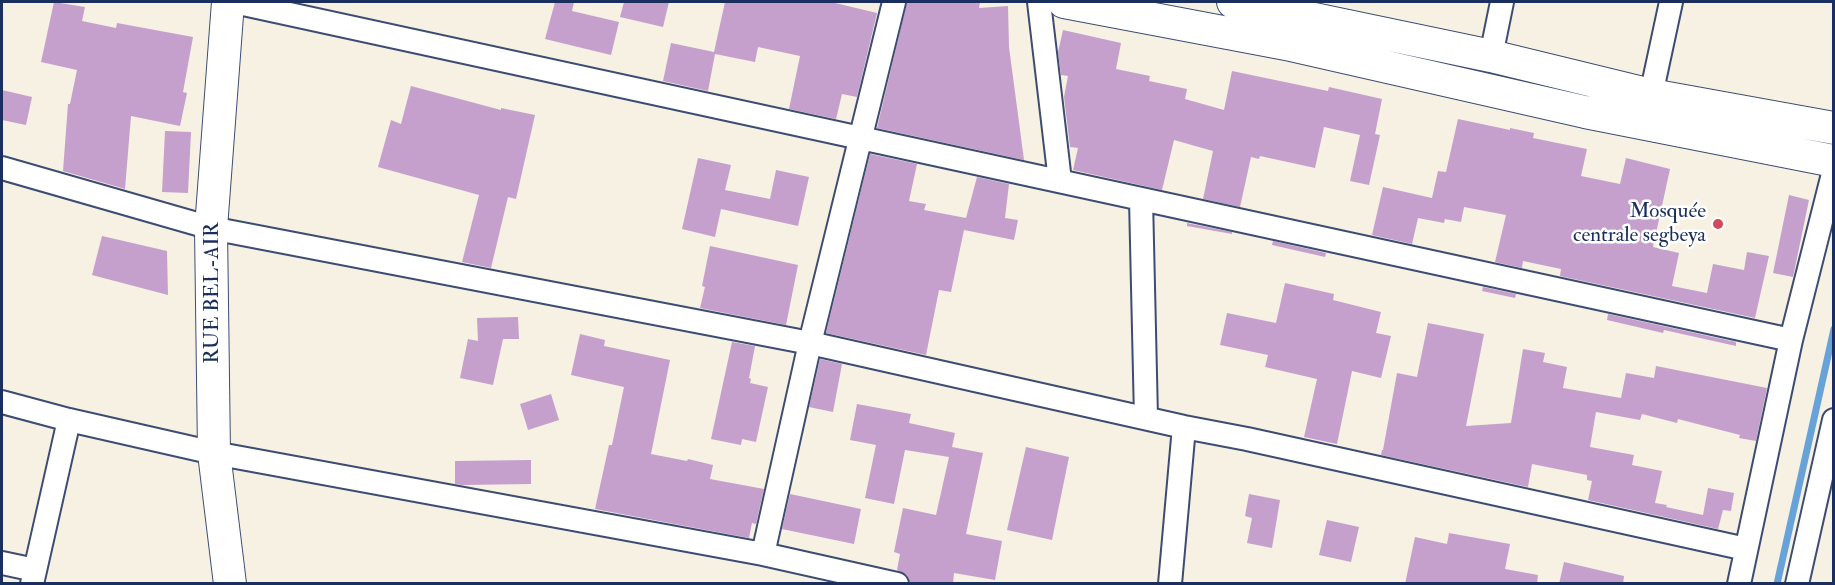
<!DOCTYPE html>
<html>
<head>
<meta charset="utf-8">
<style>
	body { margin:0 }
	#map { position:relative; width:1835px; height:585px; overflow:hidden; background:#f6f1e2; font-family:"IM FELL Double Pica",serif }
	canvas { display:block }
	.frame { position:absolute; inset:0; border:3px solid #1b2f5e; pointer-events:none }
</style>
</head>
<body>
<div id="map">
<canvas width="1835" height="585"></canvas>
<div class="frame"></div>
</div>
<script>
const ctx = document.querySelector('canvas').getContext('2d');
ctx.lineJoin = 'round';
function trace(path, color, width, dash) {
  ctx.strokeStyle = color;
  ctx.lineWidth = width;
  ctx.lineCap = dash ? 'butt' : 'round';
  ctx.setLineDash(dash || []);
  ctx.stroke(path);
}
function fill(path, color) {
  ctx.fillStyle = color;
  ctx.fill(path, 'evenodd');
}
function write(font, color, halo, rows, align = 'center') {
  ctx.font = font + ' "IM FELL Double Pica",serif';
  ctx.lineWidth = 5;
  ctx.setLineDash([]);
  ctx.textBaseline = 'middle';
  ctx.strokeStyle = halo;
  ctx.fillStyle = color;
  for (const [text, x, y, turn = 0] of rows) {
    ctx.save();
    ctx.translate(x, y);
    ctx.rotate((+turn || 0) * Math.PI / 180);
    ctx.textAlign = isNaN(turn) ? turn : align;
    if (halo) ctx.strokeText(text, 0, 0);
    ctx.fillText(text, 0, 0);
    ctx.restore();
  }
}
const stream = new Path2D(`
	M1777 584 1834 329`);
const building = new Path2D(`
	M54 2 85 7 82 21 116 28 117 23 193 37 183 92 187 93 180 126 131 116 125 189 63 171 68 104H70L77 70 41 62Z
	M555 2H574L572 11 619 22 611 55 545 39Z
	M624 2H669L663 27 620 17Z
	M725 2H831L877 13 857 97 842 94 836 119 789 109 800 56 758 47 755 62 715 54 708 91 663 81 671 43 714 52Z
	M907 2H980L979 8 1008 6 1009 47 1024 160 877 128Z
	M1063 30 1121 43 1116 69 1150 76 1149 81 1187 89 1185 99 1224 110 1232 71 1328 91 1329 87 1382 99 1375 134 1380 135 1369 185 1350 181 1360 135 1324 127 1315 168 1260 156 1259 159 1251 157 1240 207 1203 199 1213 151 1174 140 1162 190 1073 170 1078 148 1070 147 1064 97 1068 76 1061 75 1058 52Z
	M411 86 501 110V108L535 115 516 199 508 197 491 268 462 262 479 195 378 167 391 120 401 124Z
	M2 90 32 97 26 125 2 120Z
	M1458 119 1510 130V128L1534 133 1533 138 1587 149 1581 176 1620 184 1626 158 1670 169 1653 247 1679 253 1672 286 1707 293 1713 264 1744 270 1747 252 1769 256 1755 318 1560 276 1561 269 1523 261 1522 268 1495 262 1506 215 1464 207 1461 222 1445 219 1444 223 1418 218 1412 244 1372 235 1383 187 1432 198 1438 171 1446 172Z
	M165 131 191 132 188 193 162 192Z
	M870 154 917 164 909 201 926 204 924 210 966 218 977 177 1009 184 1005 218 1018 220 1014 240 964 230 951 292 939 290 926 355 826 333Z
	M698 158 731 165 725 190 770 199 776 170 809 177 798 226 721 209 715 237 682 229Z
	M1789 195 1809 200 1793 277 1773 273Z
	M1187 223 1232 232V234L1187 226Z
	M102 236 167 251 168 295 92 275Z
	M1273 241 1326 253 1325 257 1272 245Z
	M710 246 798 265 786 325 700 308 705 287 702 286Z
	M1285 283 1334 294 1333 300 1381 312 1376 333 1391 336 1381 378 1352 371 1337 444 1304 437 1317 379 1265 367 1268 355 1220 345 1227 313 1276 323Z
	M1483 287 1516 294 1515 298 1482 291Z
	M1608 314 1736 342V346L1664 330 1663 333 1607 320Z
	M518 317 519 339H503L493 385 460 378 468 339 478 341 477 318Z
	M1428 323 1484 334 1466 426 1511 423 1523 349 1545 353 1543 362 1567 367 1563 388 1621 398 1626 373 1654 378 1656 366 1767 388 1756 441 1739 438 1740 435 1678 419 1677 423 1642 414 1640 420 1596 412 1590 447 1634 455 1632 465 1662 471 1655 503 1667 505 1666 507 1703 515 1708 488 1734 493 1731 511 1723 510 1718 529 1588 500 1592 481 1587 480V475L1532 464 1528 487 1381 455 1382 450H1383L1397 373 1417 377Z
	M580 334 605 340 604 346 670 360 651 454 687 461 688 459 713 465 710 479 764 489 756 524 752 523 749 538 595 509 609 445H612L624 387 571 375Z
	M732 342 755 346 749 378 751 379 750 383 768 387 756 442 742 439 741 445 711 439Z
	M820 359 842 364 833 412 809 407Z
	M551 394 559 420 528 430 520 404Z
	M857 404 911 414 909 423 955 433 952 447 983 453 966 534 1002 541 995 580 954 573 953 584H910L907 575 897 570 900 554 894 552 903 508 936 515 949 457 905 450 894 504 865 498 876 445 850 440Z
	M1026 447 1069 457 1052 540 1007 530Z
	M531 460V484L462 485 455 484V461Z
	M790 494 861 509 854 544 782 529Z
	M1249 494 1280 500 1272 548 1247 543 1252 518 1245 516Z
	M1327 520 1359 527 1351 562 1319 555Z
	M1449 533 1510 544 1505 569 1538 575 1537 584H1405L1415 537 1447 544Z
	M1564 562 1624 576 1623 584H1559Z`);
const street = new Path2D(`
	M234 2 1791 340
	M1039 2 1060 181
	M1491 56 1502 2
	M1651 95 1671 2
	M2 168 211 228 810 343 1184 427 1247 439 1746 549
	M1141 199 1146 418
	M2 402 69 420 214 453 763 554 897 584
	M763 554 810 343 894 2
	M2 563 35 570
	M32 584 69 420
	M1170 584 1184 427
	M1739 584 1791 340 1834 170
	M1797 584 1834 420`);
const secondary = new Path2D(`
	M228 2 211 228 214 453 230 584
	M1064 2 1286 44 1585 112 1834 161
	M1233 2 1491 56 1651 95 1834 128`);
const markers = [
	[1718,224,6,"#d1495b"]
];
const poiNames = [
	["Mosquée",1706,212],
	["centrale segbeya",1706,236]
];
const streetNames = [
	["RUE BEL-AIR",213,293,-90]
];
trace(stream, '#67a3d8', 7);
fill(building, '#c5a0cc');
trace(street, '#3c4c72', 26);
trace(secondary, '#3c4c72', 34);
trace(street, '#fff', 22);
trace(secondary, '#fff', 32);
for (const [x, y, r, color] of markers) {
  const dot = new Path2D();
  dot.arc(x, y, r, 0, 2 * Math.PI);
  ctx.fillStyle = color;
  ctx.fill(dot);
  trace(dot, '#fff', 2);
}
write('21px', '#1b2f5e', '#fff', poiNames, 'right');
write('21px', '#1b2f5e', '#fff', streetNames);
</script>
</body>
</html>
